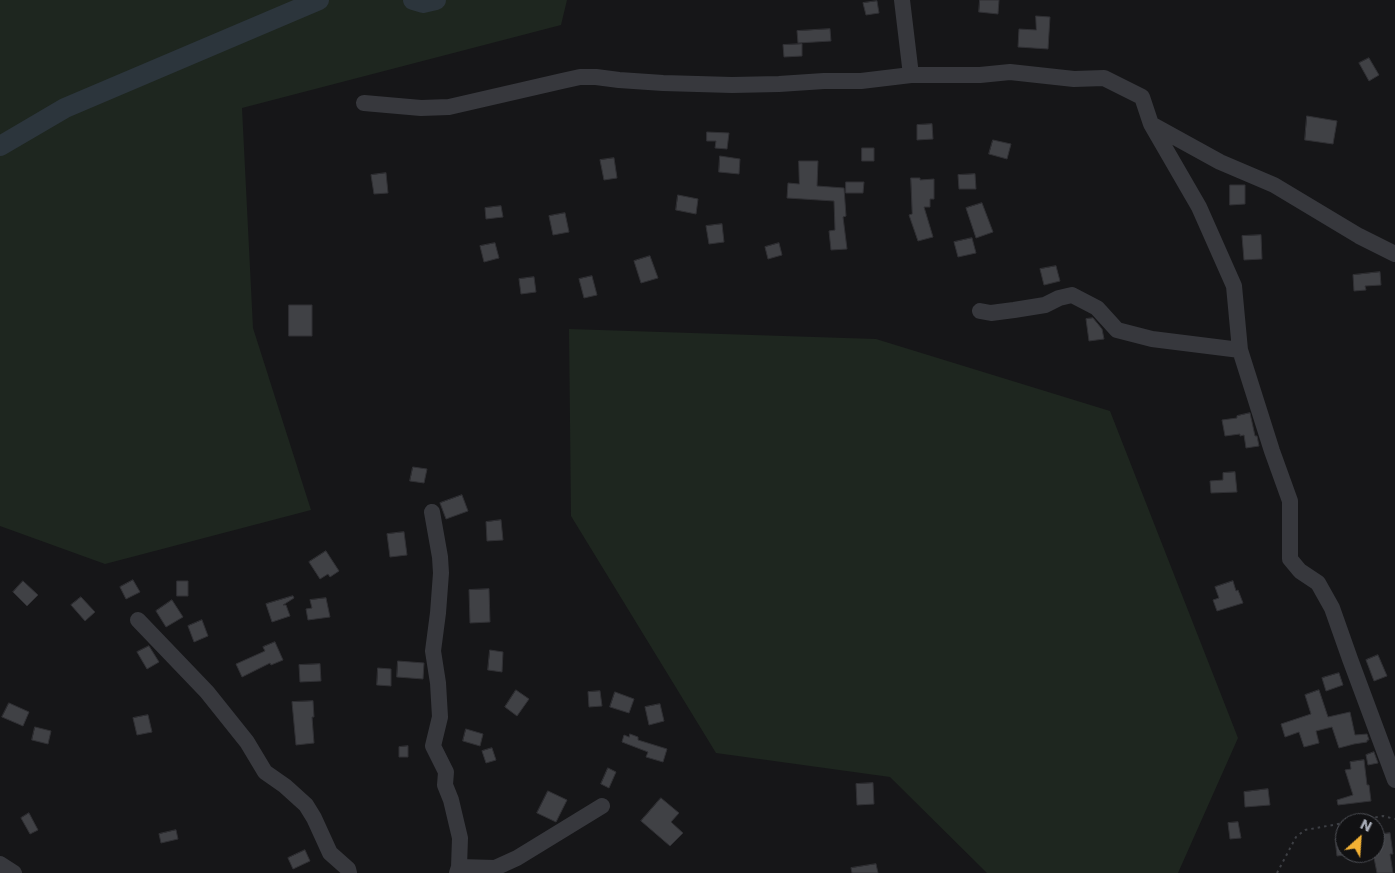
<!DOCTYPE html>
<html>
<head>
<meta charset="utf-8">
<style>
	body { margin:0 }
	#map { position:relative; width:1395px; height:873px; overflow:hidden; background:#161618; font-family:Poppins,sans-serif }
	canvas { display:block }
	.north { position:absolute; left:1335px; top:813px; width:50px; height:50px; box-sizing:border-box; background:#111113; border:1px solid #4d4f55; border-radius:50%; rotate:26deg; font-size:14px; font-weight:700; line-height:20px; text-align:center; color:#a8adb8 }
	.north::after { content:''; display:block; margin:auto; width:18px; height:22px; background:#f2b134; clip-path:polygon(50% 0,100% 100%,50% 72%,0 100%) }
</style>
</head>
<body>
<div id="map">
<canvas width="1395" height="873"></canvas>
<div class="north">N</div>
</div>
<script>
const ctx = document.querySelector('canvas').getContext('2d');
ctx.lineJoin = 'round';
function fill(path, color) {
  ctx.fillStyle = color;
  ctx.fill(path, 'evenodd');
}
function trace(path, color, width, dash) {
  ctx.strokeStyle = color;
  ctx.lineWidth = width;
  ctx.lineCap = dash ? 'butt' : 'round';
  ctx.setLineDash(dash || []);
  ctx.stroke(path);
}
const green = new Path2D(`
	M0 0H567L561 25 242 108 253 328 311 510 105 564 0 526Z
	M569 329 876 339 1110 411 1238 738 1178 873H987L890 777 716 753 571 516Z`);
const river = new Path2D(`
	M413 0 423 3 436 0
	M0 146 65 108 319 0`);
const building = new Path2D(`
	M980 0H999L998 14 979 12Z
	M877 1 879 13 866 15 863 3Z
	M1036 16 1050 17 1048 49 1018 47 1019 29 1036 30Z
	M830 29 831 41 798 43 797 31Z
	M802 44V56L784 57 783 45Z
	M1369 58 1379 75 1369 81 1359 63Z
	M1307 116 1337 121 1333 144 1305 140Z
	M932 124 933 139 917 140V125Z
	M707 132 729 133 727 149 715 148 716 141H707Z
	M993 140 1011 144 1007 159 989 154Z
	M862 148H874V161H862Z
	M720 156 740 159 739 174 719 172Z
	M614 158 617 178 604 180 600 160Z
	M799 161H818L817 186 844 188 846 216 843 217 847 249 831 250 829 231 835 230 834 201 787 198 788 183 799 184Z
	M386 173 388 193 374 194 371 175Z
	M975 174 976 189H959L958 175Z
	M911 178H920V180L934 179V199H930V207H924L933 237 918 241 909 215 912 214Z
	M846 182H864L863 193H846Z
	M1230 185H1245V204L1230 205Z
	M678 195 698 199 696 214 676 210Z
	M982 203 993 232 976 238 966 208Z
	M501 206 503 217 486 219 485 208Z
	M565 213 569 232 553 235 549 216Z
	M722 224 724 242 709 244 706 226Z
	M1261 235 1262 259 1244 260 1242 236Z
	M972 238 976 253 958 257 954 242Z
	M495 243 499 258 484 262 480 246Z
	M779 243 782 255 768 259 765 247Z
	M650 256 658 278 641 283 634 261Z
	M1056 266 1060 281 1044 285 1040 269Z
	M1380 272 1381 285 1365 286 1366 290 1354 291 1353 275Z
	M592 276 597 295 584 298 579 279Z
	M534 277 536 292 521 294 519 279Z
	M289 305H312V336H289Z
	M1093 318 1102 329 1104 339 1089 341 1086 319Z
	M1250 413 1255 436H1257L1259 446 1246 448 1244 435 1240 436V434L1225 436 1222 420 1237 418V416Z
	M413 467 427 469 424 483 410 481Z
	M1235 472 1237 492 1211 493 1210 481 1223 480V473Z
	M462 495 468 511 446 519 440 503Z
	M501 520 503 540 487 541 486 522Z
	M404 532 407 555 390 557 387 534Z
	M326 551 339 571 330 577 328 574 320 579 309 562Z
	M133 580 140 592 126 599 120 587Z
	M23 581 38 595 27 606 13 592Z
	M177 581H188V596H177Z
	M1233 581 1236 591 1238 590 1243 603 1217 611 1213 600 1219 598 1215 587Z
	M489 589 490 622 470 623 469 590Z
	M293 596 294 598 283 605H286L290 616 272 622 266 604Z
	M81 597 95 612 85 621 71 605Z
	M326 598 330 617 308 620 306 609 312 608 310 600Z
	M172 600 183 617 166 627 156 611Z
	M202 620 208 636 194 642 188 626Z
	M275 642 283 660 271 665 270 663 242 677 236 664 265 651 263 647Z
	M149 646 159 662 147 669 137 652Z
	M490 650 503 652 502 672 488 670Z
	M1378 655 1387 676 1374 681 1366 660Z
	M398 661 424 663 423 679 397 677Z
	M320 664 321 681 300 682 299 665Z
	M378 668 391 669V686L377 685Z
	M1339 673 1343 685 1326 691 1322 678Z
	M516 690 529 699 517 716 505 707Z
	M1319 690 1328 717 1350 712 1355 735 1367 734 1369 740H1367V742L1354 744 1339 748 1332 727 1316 731 1319 743 1304 747 1299 732 1285 737 1281 724 1311 714 1305 695Z
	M600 691 602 706 589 707 588 692Z
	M615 692 634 699 629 713 610 707Z
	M313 701 314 717H312L314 743 296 745 292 702Z
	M9 703 29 712 23 726 2 717Z
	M660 704 664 721 649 725 645 707Z
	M148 715 152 732 137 735 133 718Z
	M35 727 51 731 48 744 32 740Z
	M466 729 483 734 480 746 463 741Z
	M630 734 638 737V740L667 749 663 762 646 757 648 752 622 742 624 735 629 737Z
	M408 746V757H399V747Z
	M492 748 496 760 486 763 482 751Z
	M1374 752 1378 763 1368 765 1366 755Z
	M1364 760 1367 785H1369L1371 801 1338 805 1337 800 1353 795 1345 770 1351 769 1350 762Z
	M608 768 616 772 609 788 601 784Z
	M873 783 874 804 857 805 856 784Z
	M1268 789 1270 805 1245 807 1244 792Z
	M548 791 567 800 556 822 537 813Z
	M661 798 679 813 671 822 683 833 670 846 641 821Z
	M29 813 38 830 30 834 21 818Z
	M1238 822 1241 838 1230 839 1228 823Z
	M176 830 178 839 161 843 159 834Z
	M1390 833 1393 854H1390L1393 873H1377L1373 853H1377L1375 835Z
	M1345 838V855L1337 856 1335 839Z
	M305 850 310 861 293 869 288 858Z
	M876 864 878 873H852L851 868Z`);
const path = new Path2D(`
	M1277 873 1296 837 1305 830 1383 816 1395 819`);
const minor = new Path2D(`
	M902 0 911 75
	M364 103 421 108 449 107 562 81 580 77H596L619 80 663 83 732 85 779 84 824 81H861L911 75H980L1010 72 1074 79 1104 78 1142 97 1151 124 1220 162 1274 185 1359 236 1395 254
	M1151 124 1199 207 1234 286 1240 350 1272 451 1290 501V559L1300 571 1318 583 1332 608 1350 659 1395 780
	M980 311 991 313 1014 310 1045 305 1059 298 1072 295 1097 308 1117 330 1152 339 1240 350
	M432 512 440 557 441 573 438 613 433 651 438 683 440 717 433 746 446 772 445 785 451 800 460 838 459 867
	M138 620 207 692 247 742 265 772 285 786 306 805 314 818 330 853 348 869 349 873
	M0 864 14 873
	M457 873 459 867 495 868 517 858 602 806`);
fill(green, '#1e261f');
trace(river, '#2c353c', 20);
fill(building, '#404145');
trace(building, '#303034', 1);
trace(path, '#3d3f44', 2, [2.5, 4]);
trace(minor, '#37383d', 16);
</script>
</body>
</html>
